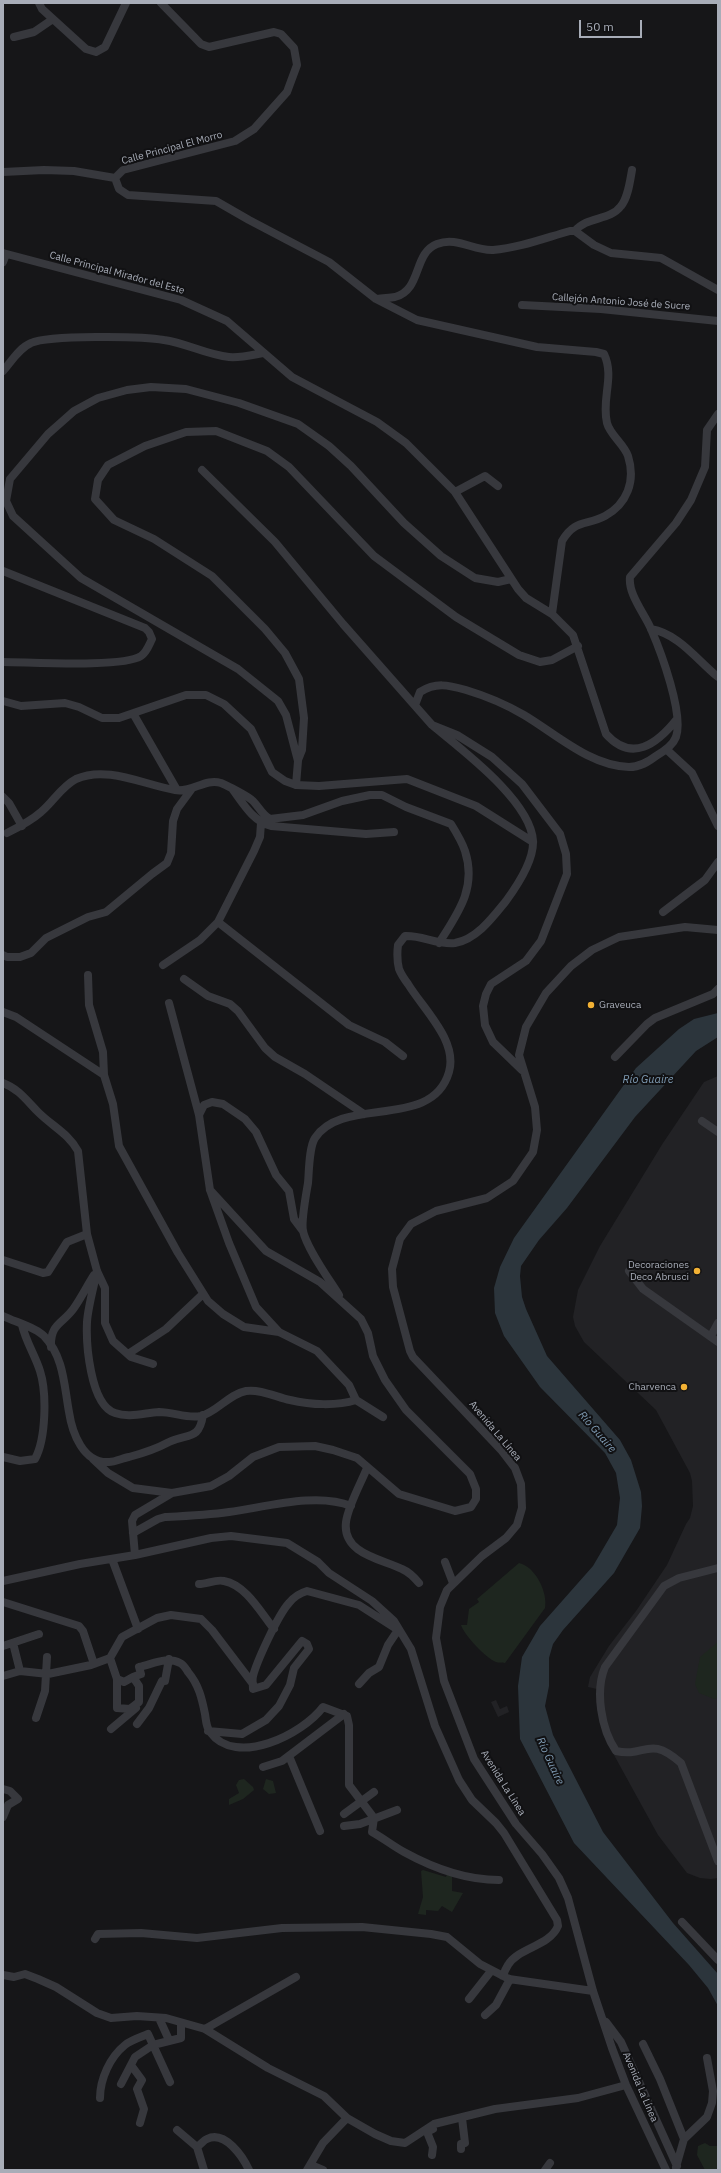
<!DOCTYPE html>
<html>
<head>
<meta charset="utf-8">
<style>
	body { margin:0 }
	#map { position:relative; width:721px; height:2173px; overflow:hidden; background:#161618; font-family:"IBM Plex Sans",sans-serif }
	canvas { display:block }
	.frame { position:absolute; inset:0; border:4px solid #a8adb8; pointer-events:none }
	.scale { position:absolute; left:579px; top:20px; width:63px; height:18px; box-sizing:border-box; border:2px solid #a8adb8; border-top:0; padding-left:5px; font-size:12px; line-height:14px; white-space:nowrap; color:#a8adb8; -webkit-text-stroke:3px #111113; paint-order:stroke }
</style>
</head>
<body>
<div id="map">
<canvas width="721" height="2173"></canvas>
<div class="frame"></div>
<div class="scale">50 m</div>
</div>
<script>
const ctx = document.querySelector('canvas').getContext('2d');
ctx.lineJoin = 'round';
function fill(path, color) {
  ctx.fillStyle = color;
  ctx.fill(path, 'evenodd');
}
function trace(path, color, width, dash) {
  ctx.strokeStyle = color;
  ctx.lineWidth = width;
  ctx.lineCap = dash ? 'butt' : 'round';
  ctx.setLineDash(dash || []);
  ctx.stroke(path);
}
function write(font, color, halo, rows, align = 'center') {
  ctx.font = font + ' "IBM Plex Sans",sans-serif';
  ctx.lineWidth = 4;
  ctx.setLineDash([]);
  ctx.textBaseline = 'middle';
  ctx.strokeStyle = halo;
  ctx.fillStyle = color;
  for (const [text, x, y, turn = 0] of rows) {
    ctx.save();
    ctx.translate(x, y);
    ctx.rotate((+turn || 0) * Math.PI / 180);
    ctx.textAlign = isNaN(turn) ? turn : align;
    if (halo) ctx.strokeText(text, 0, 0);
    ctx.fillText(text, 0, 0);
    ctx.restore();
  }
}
const built = new Path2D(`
	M718 1076V1878L711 1879 700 1878 687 1873 658 1835 614 1755 597 1689 588 1687 590 1677 609 1646 636 1611 667 1565 686 1524 690 1518 693 1506 692 1481 690 1473 656 1410 584 1342 575 1326 573 1317 578 1290 600 1246 663 1143 704 1082Z
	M496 1700 500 1709 507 1706 509 1712 498 1717 491 1702Z`);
const green = new Path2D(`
	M519 1563C536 1567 548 1593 545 1608L505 1663C502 1662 498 1663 496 1662 486 1658 464 1635 461 1625H467L469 1609 479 1602 477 1599Z
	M718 1642V1698L714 1699 699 1693 695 1684 700 1657Z
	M244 1779 253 1787 254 1790 243 1799 229 1805V1799L239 1793 236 1785 239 1780Z
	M266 1779 273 1781 276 1793 269 1794 263 1789Z
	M423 1870 446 1877 447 1873 452 1875V1891L463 1893 452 1912 442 1906 438 1911 426 1910V1915L418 1914 423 1897 421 1871Z
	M705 2143 710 2146H718V2170H705L697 2155 698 2146Z`);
const water = new Path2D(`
	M718 1013V1037L696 1051 635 1117 567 1208 539 1240 521 1266 520 1276 522 1297 526 1309 547 1356 620 1440 631 1460 641 1492 642 1506 640 1528 614 1573 563 1630 553 1644 549 1658V1686L545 1706 553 1735 603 1832 673 1923 718 1974V2006L708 1988 689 1965 574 1843 520 1739 518 1686 522 1657 540 1626 593 1566 617 1525 620 1498 616 1473 605 1453 540 1387 504 1336 495 1313 494 1288 500 1267 514 1238 636 1068 679 1029 694 1019Z`);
const minor = new Path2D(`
	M39 3 42 9 86 49 96 52 105 47 126 3
	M14 37 34 32 53 19
	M3 172 44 170 74 171 115 178
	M115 178 119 189 128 195 216 201 249 220 329 262 376 299 417 320 537 347 596 352 604 354C615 377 601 399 607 423 610 435 624 444 628 456 636 481 627 504 605 516 586 526 575 519 562 541L552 614
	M115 178 123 170 235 141 254 129 287 92 297 65 294 48 281 34 274 32 209 47 201 44 161 3
	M575 231C587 216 610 221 621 206 628 198 630 181 632 170
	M3 253 181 300 227 321 292 377 377 422 406 443 455 492 518 589 526 598 552 614 573 635 606 734C632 763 657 744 677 719
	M3 262 6 254
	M377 299C383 298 389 298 395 297 422 290 413 253 437 244 457 236 473 251 493 250 519 248 545 238 570 231H575L594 245 611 253 661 258 718 290
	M522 305 601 309 718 321
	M3 371C11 362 19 348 31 343 48 335 143 336 164 340 186 343 207 355 229 357 241 358 252 355 263 353
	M202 470 275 542 343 624 432 725 457 735 492 757 522 784 560 834 566 854 567 874 541 941 526 961 491 984 486 994 483 1006 485 1025 493 1042 522 1070
	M455 492 485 476 498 486
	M3 571 145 628 149 632 152 639C149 645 147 652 141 656 123 668 29 662 3 662
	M651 629C679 634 697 660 718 677
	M3 701 21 706 65 703 79 707 102 718H119L186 695H206L224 704 251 729 272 772 285 781 296 785 319 786 407 779 476 806 533 842
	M415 705 420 692C436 682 448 685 466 690 486 696 507 705 524 715 556 734 590 766 629 767 640 767 648 762 656 756 663 752 673 745 676 737 684 714 661 652 651 629 644 613 628 594 630 577L676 523 691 500 705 467 707 430 718 414
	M134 715 177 790
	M666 749 692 773 718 826
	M298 760 302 750 304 718 299 679 285 653 265 629 212 576 154 539 114 520 95 499 98 480 108 465 145 446 186 432 216 431 267 451 289 467 374 556 456 617 519 655 540 662 552 660 578 646
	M296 785 298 761 286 715 278 701 238 669 81 578 13 516 6 501 10 479 48 434 74 411 98 398 127 390 151 387 186 389 239 403 298 424 329 446 351 466 404 523 441 556 475 578 498 582 511 579
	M233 790C244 805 253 821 271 826L366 834 394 832
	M3 797 9 803 22 826
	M7 833C19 827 31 821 41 812 54 801 61 787 76 779 107 765 144 785 175 790 192 793 205 778 221 783 228 786 248 796 253 801 259 807 262 815 270 819L303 815 342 801 370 795H382L406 807 451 824C456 832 462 842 465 851 477 888 458 913 439 943
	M663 912 705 880 718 862
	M218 922 349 1025 385 1042 403 1056
	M3 955 7 957H20L31 953 46 938 88 917 106 912 152 874 167 863 171 853 173 821 177 809 191 790
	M163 965 200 940 218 922 254 851 260 837 261 823
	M88 975 89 1005 103 1052 104 1075
	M184 979 208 996 230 1004 238 1011 265 1048 275 1057 305 1074 364 1114
	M169 1003 199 1115
	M3 1012 16 1017 104 1075 113 1104 119 1146 178 1253 208 1301 223 1314 244 1327 279 1332 317 1351 349 1385 356 1400 383 1417
	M615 1057 647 1024 655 1018 713 994 718 989
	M3 1083C19 1089 27 1101 38 1112 52 1126 69 1134 78 1151L87 1234
	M702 1121 718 1132
	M3 1260 43 1273 48 1272 67 1242 87 1234 97 1271 105 1288V1323L113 1341 131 1357 153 1364
	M97 1271C94 1286 88 1307 87 1322 86 1343 90 1405 115 1413 129 1418 144 1413 159 1412 174 1412 187 1419 201 1416 217 1412 229 1394 246 1391 261 1389 276 1397 290 1400 311 1405 337 1406 356 1400
	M629 1271 643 1289 718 1342
	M339 1295C329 1279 307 1249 303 1231 301 1221 306 1195 308 1183 309 1172 309 1147 315 1138 343 1095 432 1131 449 1072 458 1041 424 1010 408 984 405 980 401 974 399 969 397 961 397 953 398 945L405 936C422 935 437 945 455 943 477 939 493 917 506 901 517 886 534 861 533 841 531 801 462 750 432 725
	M3 1316C15 1322 35 1327 44 1336 64 1357 64 1385 69 1412 72 1432 83 1464 109 1462 115 1462 123 1458 129 1457 144 1453 156 1449 169 1442 188 1433 199 1441 203 1415
	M279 1332 256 1307 229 1243 210 1190 199 1115 204 1105 212 1102 223 1104 245 1119 256 1132 276 1175 289 1191 294 1219 303 1231
	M711 1336 718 1323
	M51 1347C50 1323 63 1324 74 1308 81 1298 87 1286 94 1275
	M128 1354 166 1329 203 1294
	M3 1457 20 1461 35 1459C46 1439 47 1393 40 1371 35 1355 26 1342 22 1325
	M93 1459 108 1473 133 1488 172 1493
	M367 1468C361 1483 348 1506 346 1522 342 1554 382 1559 402 1569 409 1572 414 1577 419 1583
	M133 1533 158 1519 165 1517C186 1516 208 1515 229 1512 266 1507 317 1492 351 1506
	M135 1555 132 1521 135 1515 172 1493 211 1486 229 1476 253 1457 279 1447 315 1446 333 1450 357 1458 399 1494 455 1511 471 1507 476 1499V1489L470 1474 406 1410 385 1380 373 1356 368 1333 361 1319 320 1282 266 1251 210 1190
	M112 1559 138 1629
	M445 1562 453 1583
	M718 1568 679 1578 664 1586 605 1667C595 1691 601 1729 616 1751 646 1758 648 1734 681 1763L718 1861
	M3 1581 80 1564 135 1555 211 1538 231 1536 287 1543 318 1562 329 1573 372 1601 394 1621 411 1649 435 1726 459 1780 472 1800 496 1823 504 1833 557 1920 558 1926C549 1947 519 1947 508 1965 506 1968 504 1973 503 1976
	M199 1584C207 1584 216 1579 224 1581 246 1585 261 1613 274 1629
	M3 1602 79 1626 83 1631 94 1664
	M13 1643 20 1671
	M3 1646 39 1634
	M110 1658 117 1679V1708L130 1709 139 1702V1686L133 1677 141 1674 139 1667C153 1664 167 1656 180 1663 184 1665 186 1669 188 1672 199 1685 202 1699 205 1714 206 1720 206 1727 210 1732 236 1768 303 1734 323 1707L347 1716 349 1725V1785L374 1818 372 1832C383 1838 393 1846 404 1852 433 1868 465 1880 499 1880
	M3 1676 20 1671 48 1674 91 1665 110 1658 122 1637 157 1618 171 1615 201 1619 212 1630 253 1684
	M117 1679 124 1682 133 1677
	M36 1718 45 1691 47 1657
	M137 1724 149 1708 162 1681H165L169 1659
	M111 1729 136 1708
	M208 1731 242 1734 266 1720 279 1706 290 1685 294 1668 309 1649 307 1644 302 1641 266 1685 253 1689C253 1685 252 1680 253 1676 257 1661 278 1615 289 1603 293 1598 300 1593 307 1591L359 1605 398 1630 388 1645 379 1667 369 1673 359 1684
	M289 1756 320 1831
	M263 1767 282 1761 344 1714
	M3 1789 10 1791 18 1799 8 1805 3 1817
	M344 1814 374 1792
	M344 1826 360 1824 397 1810
	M682 1922 718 1960
	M95 1939 98 1934 141 1933 197 1938 282 1928 362 1927 431 1934 447 1937 480 1964 509 1979 593 1991
	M3 1975 14 1977 25 1974 38 1979 56 1987 97 2013 111 2018 137 2016 166 2018 205 2029 268 2068 324 2096 347 2118 375 2134 391 2141 405 2143 434 2124 495 2109 578 2098 626 2085
	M469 1999 491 1971
	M485 2015 496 2005 510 1979
	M159 2018 169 2040
	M606 2022 621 2042 677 2166
	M205 2029 296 1977
	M643 2044 660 2079 684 2139
	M131 2065 142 2080 137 2089 144 2109 140 2123
	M121 2084 135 2057 153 2045 181 2038V2023
	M100 2098C100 2079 110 2057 125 2045 131 2040 141 2037 148 2034L170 2082
	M177 2130 197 2147
	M461 2149V2144L465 2143 462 2118
	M432 2155 433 2147 427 2132 433 2129
	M311 2165 323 2170
	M676 2167 684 2139 707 2117 712 2103 713 2091 707 2058
	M204 2170 197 2147C200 2145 204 2140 207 2139 225 2130 243 2157 249 2170
	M307 2170 323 2143 347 2118
	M545 2170 550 2163
	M666 2170 626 2085 612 2048 593 1991 568 1898 559 1878 542 1854 516 1824 474 1759 444 1681 436 1638 440 1607 447 1590 482 1556 506 1538 517 1525 522 1508 521 1484 515 1468 502 1451 413 1357 410 1351 393 1287 392 1269 400 1239 411 1224 436 1211 487 1198 513 1181 533 1152 537 1130 535 1107 519 1055 526 1027 546 993 571 966 592 950 619 937 685 927 718 930`);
const markers = [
	[591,1005,4,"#f2b134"],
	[697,1271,4,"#f2b134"],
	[684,1387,4,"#f2b134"]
];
const streetNames = [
	["Calle Principal El Morro",172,148,-15],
	["Calle Principal Mirador del Este",117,273,15],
	["Callejón Antonio José de Sucre",621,302,4],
	["Avenida La Línea",495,1431,50],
	["Avenida La Línea",503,1783,58],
	["Avenida La Línea",640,2087,67]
];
const poiNames = [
	["Graveuca",599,1005,"left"],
	["Decoraciones",689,1265],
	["Deco Abrusci",689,1277],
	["Charvenca",676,1387]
];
const waterNames = [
	["Río Guaire",648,1080],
	["Río Guaire",597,1432,49],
	["Río Guaire",550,1761,65]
];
fill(built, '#222225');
fill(green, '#1e261f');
fill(water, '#2c353c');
trace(minor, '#37383d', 8);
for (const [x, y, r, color] of markers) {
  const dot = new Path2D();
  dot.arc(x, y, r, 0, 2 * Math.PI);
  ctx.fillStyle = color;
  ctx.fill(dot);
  trace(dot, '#111113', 1.5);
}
write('10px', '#a8adb8', '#111113', streetNames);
write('10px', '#a8adb8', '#111113', poiNames, 'right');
write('italic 11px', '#7f9bb3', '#111113', waterNames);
</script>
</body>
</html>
